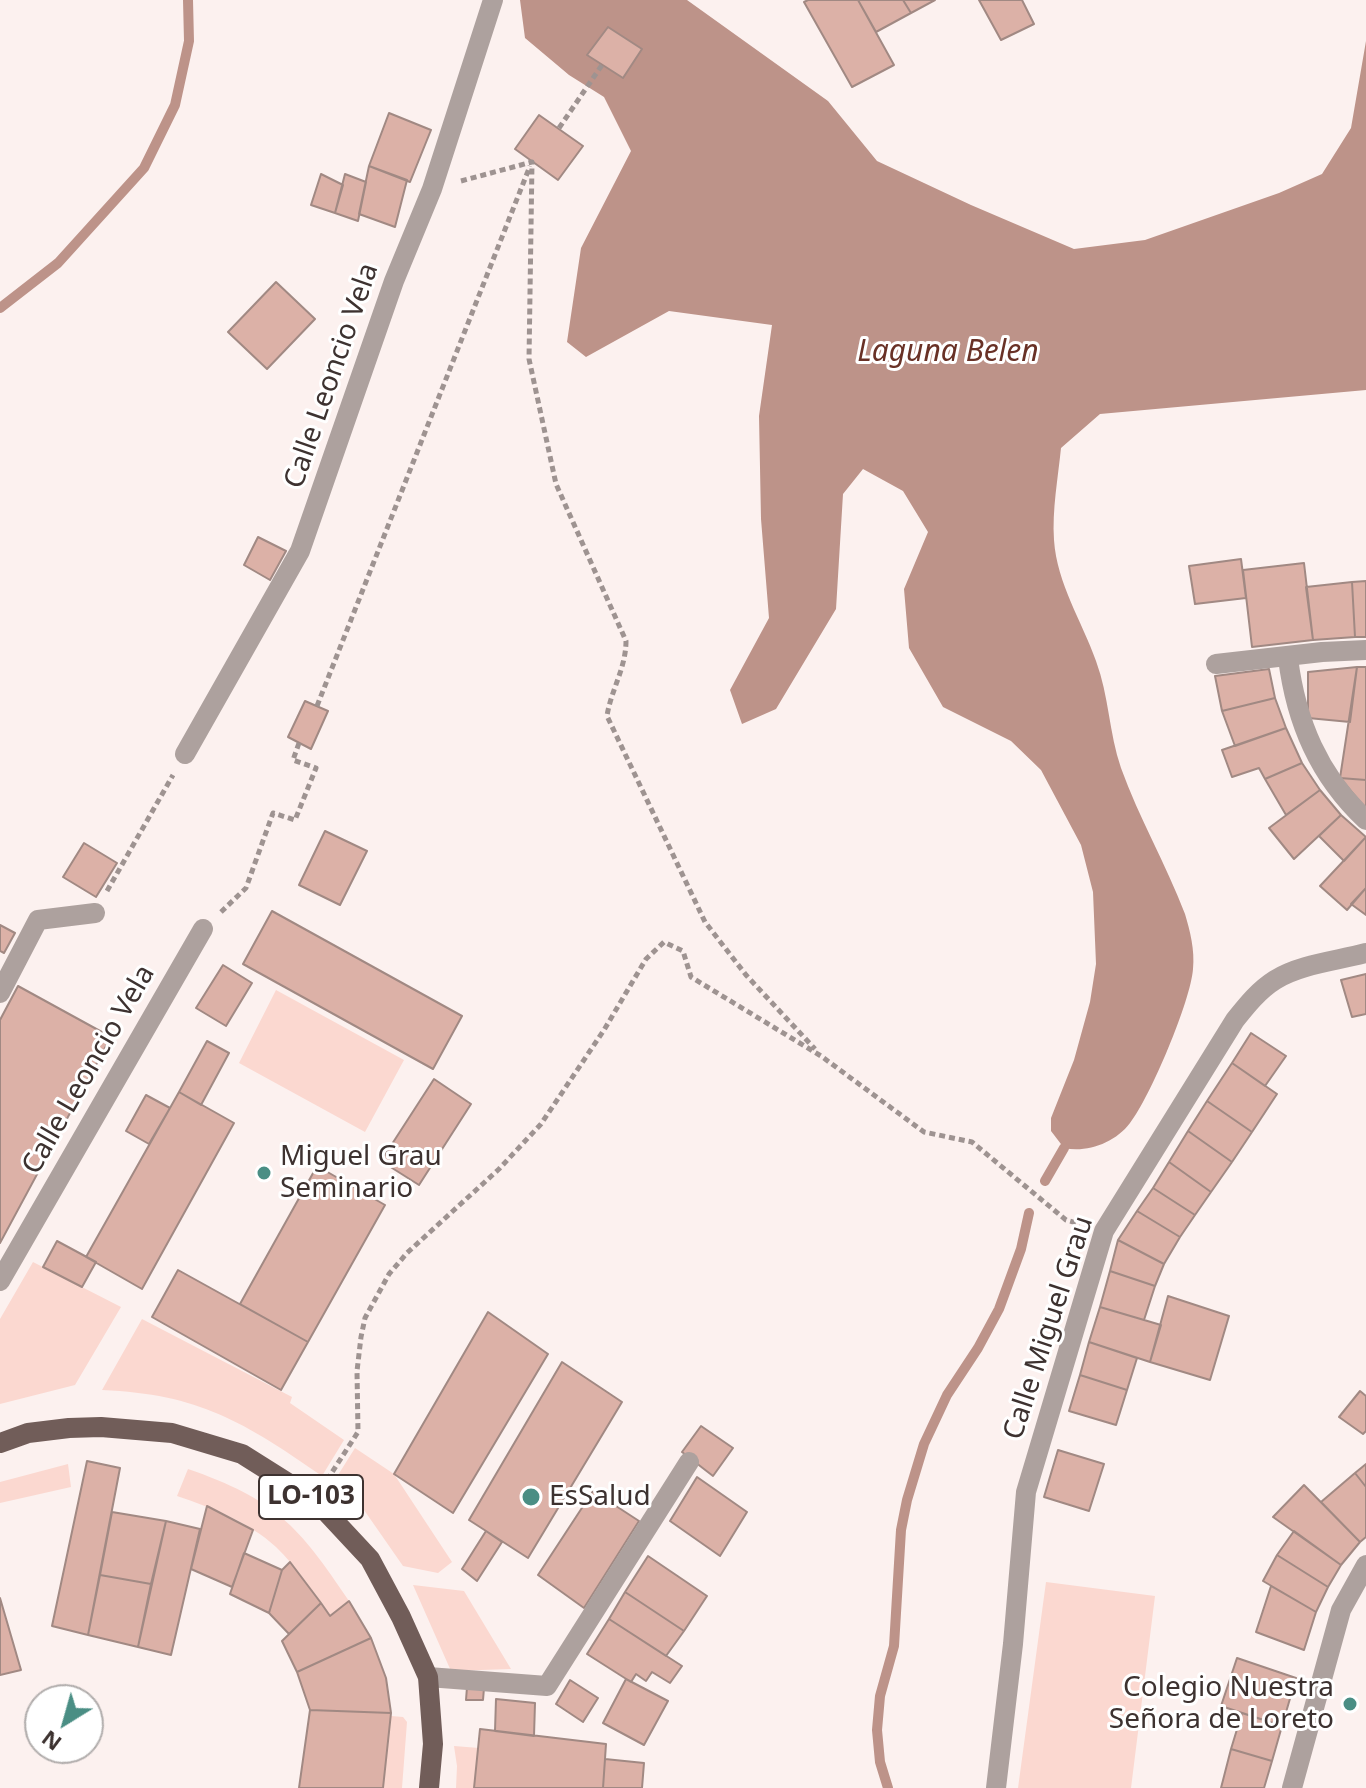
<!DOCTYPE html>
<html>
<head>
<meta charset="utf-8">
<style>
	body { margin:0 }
	#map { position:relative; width:1366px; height:1788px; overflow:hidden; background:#fcf1ef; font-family:"Noto Sans",sans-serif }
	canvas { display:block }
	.north { position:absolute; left:24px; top:1684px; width:80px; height:80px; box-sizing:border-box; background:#fff; border:2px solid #b1adac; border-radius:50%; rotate:217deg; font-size:22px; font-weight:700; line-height:32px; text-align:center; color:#3d3230 }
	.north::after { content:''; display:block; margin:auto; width:28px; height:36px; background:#4a8e84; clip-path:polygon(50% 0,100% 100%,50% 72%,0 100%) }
</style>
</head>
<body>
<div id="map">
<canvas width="1366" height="1788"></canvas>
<div class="north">N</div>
</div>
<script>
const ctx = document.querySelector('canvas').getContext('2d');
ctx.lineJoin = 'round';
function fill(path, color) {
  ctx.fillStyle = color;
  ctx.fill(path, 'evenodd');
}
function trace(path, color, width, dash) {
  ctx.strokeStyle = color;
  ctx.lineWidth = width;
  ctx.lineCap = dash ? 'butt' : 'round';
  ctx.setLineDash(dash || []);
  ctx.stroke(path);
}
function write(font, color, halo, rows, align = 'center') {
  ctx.font = font + ' "Noto Sans",sans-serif';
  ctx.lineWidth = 6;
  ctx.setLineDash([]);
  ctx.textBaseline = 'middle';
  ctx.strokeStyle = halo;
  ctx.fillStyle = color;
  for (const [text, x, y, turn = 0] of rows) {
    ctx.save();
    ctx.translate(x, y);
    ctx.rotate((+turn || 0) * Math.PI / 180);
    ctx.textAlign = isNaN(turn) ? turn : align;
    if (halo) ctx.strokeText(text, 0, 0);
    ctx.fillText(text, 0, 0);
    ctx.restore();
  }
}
const green = new Path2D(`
	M276 990 404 1060 365 1132 239 1063Z
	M33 1262 121 1307 75 1385 0 1404V1319Z
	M142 1319 292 1397 290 1403 344 1440 322 1476C244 1422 199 1394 102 1390Z
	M355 1448 394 1474 452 1562 438 1573 403 1566 364 1510 333 1483Z
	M68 1464 71 1487 0 1503V1482Z
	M188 1469C275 1499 299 1526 349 1601L330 1616C313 1593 297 1567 276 1547 249 1522 212 1508 177 1496Z
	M1046 1582 1155 1596 1131 1788H1018Z
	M413 1585 464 1591 511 1669 451 1671Z
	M391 1716 403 1717 407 1722 402 1788H383Z
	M454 1746 479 1748 474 1788H456L457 1766Z`);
const water = new Path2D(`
	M520 0H687L828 101 877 161 971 205 1074 249 1145 240 1279 193 1322 174 1351 128 1366 41V390L1100 414 1061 448C1058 478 1052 510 1054 540 1057 584 1082 621 1096 661 1109 696 1109 733 1121 768 1139 818 1166 864 1185 914 1190 931 1195 950 1193 969 1191 1000 1150 1098 1130 1123 1115 1143 1087 1153 1064 1148L1051 1131V1118L1074 1060 1090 1002 1096 964 1093 892 1081 845 1041 770 1011 741 943 707 909 648 904 589 928 532 903 491 863 469 843 494 836 609 776 709 742 724 730 690 769 618 761 519 759 416 772 325 669 311 586 357 567 342 581 248 631 151 604 97 569 75 525 38Z`);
const stream = new Path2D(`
	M0 308 58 263 144 168 175 105 189 41 188 0
	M1045 1181 1064 1148
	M888 1788 880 1762 877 1730 880 1696 894 1646 901 1530 907 1500 924 1444 947 1395 978 1348 999 1309 1021 1249 1029 1213`);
const building = new Path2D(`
	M808 0H858L894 65 852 87 804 2Z
	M858 0H903L911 13 876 32Z
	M903 0H935L911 13Z
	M979 0H1022L1034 24 1001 40Z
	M608 27 642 49 623 78 587 55Z
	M389 113 431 130 410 182 369 166Z
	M539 115 583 146 558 180 515 149Z
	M369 166 407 180 395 227 359 214Z
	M321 174 343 185 335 213 311 205Z
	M345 174 366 182 358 221 335 213Z
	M276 282 315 319 267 369 228 332Z
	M258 537 286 551 270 580 244 565Z
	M1241 559 1246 598 1195 604 1189 566Z
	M1304 563 1313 640 1252 647 1243 570Z
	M1366 581V637H1355L1352 582Z
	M1352 582 1355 637 1313 640 1306 587Z
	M1357 667 1350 722 1308 718V672Z
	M1357 667H1366V780L1340 778Z
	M1269 669 1275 698 1222 711 1215 676Z
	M1275 698 1286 728 1235 746 1222 711Z
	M305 701 328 711 311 749 288 737Z
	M1286 728 1302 763 1265 779 1259 768 1232 777 1222 750Z
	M1302 763 1320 790 1286 815 1265 779Z
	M1340 778 1366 780V809Z
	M1320 790 1341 815 1294 859 1269 828Z
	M1341 815 1366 837 1344 861 1319 836Z
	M325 831 367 851 340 905 299 885Z
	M1366 837V888L1347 910 1320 886Z
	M84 843 117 863 96 897 63 877Z
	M1366 888V915L1351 904Z
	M272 911 462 1016 433 1069 243 964Z
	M0 925 15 933 4 953 0 951Z
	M223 965 252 983 226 1026 196 1008Z
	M1366 974V1014L1352 1017 1341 980Z
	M18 986 111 1037 0 1243V1020Z
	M1251 1033 1286 1056 1265 1086 1232 1063Z
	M207 1041 229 1053 201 1105 179 1092Z
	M1232 1063 1277 1094 1252 1132 1207 1101Z
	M434 1079 471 1104 419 1185 381 1161Z
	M179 1092 234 1123 142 1289 86 1257Z
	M146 1095 170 1108 149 1144 126 1131Z
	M1207 1101 1252 1132 1232 1162 1188 1131Z
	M1188 1131 1232 1162 1211 1192 1169 1162Z
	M1169 1162 1211 1192 1195 1215 1153 1188Z
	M317 1166 385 1205 308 1342 240 1304Z
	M1153 1188 1195 1215 1180 1237 1137 1211Z
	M1137 1211 1180 1237 1164 1264 1118 1240Z
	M1118 1240 1164 1264 1155 1286 1110 1271Z
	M57 1241 96 1262 82 1287 43 1267Z
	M178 1270 308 1342 281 1390 152 1317Z
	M1110 1271 1155 1286 1144 1320 1100 1307Z
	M1168 1296 1229 1316 1210 1380 1150 1362Z
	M1100 1307 1161 1325 1150 1362 1089 1342Z
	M488 1312 548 1354 453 1513 394 1474Z
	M1089 1342 1137 1358 1127 1390 1080 1375Z
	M562 1362 622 1402 528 1558 469 1520Z
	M1080 1375 1127 1390 1116 1425 1069 1411Z
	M1360 1391 1366 1396V1431L1363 1434 1339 1417Z
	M701 1426 733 1448 713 1476 682 1452Z
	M1058 1450 1104 1464 1089 1511 1044 1497Z
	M87 1461 120 1468 88 1635 52 1626Z
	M1366 1464V1487L1355 1473Z
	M1355 1473 1366 1487V1537L1360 1542 1321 1502Z
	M697 1477 747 1512 720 1556 670 1521Z
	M1304 1485 1360 1542 1341 1565 1273 1517Z
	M593 1491 639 1521 584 1608 538 1575Z
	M207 1506 253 1530 232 1587 191 1569Z
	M112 1512 166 1521 151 1584 100 1575Z
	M166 1521 200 1529 171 1655 138 1647Z
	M486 1531 502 1542 477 1581 462 1569Z
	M1294 1531 1341 1565 1328 1587 1277 1555Z
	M244 1553 282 1570 269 1613 230 1594Z
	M1277 1555 1328 1587 1316 1612 1263 1581Z
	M648 1556 707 1596 684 1631 625 1592Z
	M290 1562 321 1603 289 1634 269 1613 282 1570Z
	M100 1575 151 1584 138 1647 88 1635Z
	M1271 1586 1316 1612 1304 1650 1256 1632Z
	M625 1592 684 1631 666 1656 609 1619Z
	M0 1598 21 1670 0 1675Z
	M349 1601 371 1638 297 1672 282 1641 321 1603 330 1616Z
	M609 1619 682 1666 670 1683 652 1672 646 1681 636 1674 631 1682 587 1654Z
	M371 1638 386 1678 391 1713 310 1710 297 1672Z
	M1237 1658 1296 1678 1282 1726 1221 1706Z
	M626 1679 668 1701 644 1745 603 1723Z
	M570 1680 598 1698 583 1722 556 1704Z
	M467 1687 484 1688 483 1700H466Z
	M496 1699 535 1703 534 1736 495 1731Z
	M310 1710 391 1713 383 1788H299Z
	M1242 1713 1282 1726 1272 1761 1231 1749Z
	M480 1729 606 1744 603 1788H474Z
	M1231 1749 1272 1761 1264 1788H1221Z
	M605 1759 644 1763 642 1788H603Z`);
const path = new Path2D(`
	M559 128 602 65
	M461 181 532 162 529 359 556 484 626 641C626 668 611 690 607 716L705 922 746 975 815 1049
	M317 706 530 166
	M107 891 173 775
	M221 912 246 888 273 813 295 820 316 768 293 760 299 743
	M327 1480 358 1432 357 1371 361 1337 365 1318 389 1274 407 1253 499 1169 541 1124 604 1030 646 959 664 942 683 951 691 977 821 1056 924 1132 972 1142 1066 1220 1080 1224`);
const minor = new Path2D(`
	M1288 658C1296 722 1319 776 1366 820
	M1216 664 1322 652 1366 650
	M185 754 300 551 394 281 432 189 493 0
	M0 993 38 920 95 913
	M0 1281 203 929
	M428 1677 547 1686 689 1462
	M996 1788 1013 1644 1026 1492 1104 1231 1235 1020C1247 1005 1259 990 1275 980 1301 964 1337 961 1366 953
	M1292 1788 1341 1610 1366 1565`);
const major = new Path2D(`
	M0 1443 28 1433 69 1428 101 1427 172 1433 242 1454 315 1500 370 1559 401 1617 428 1677 433 1744 429 1788`);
const markers = [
	[264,1173,8,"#4a8e84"],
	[531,1497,10,"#4a8e84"],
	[1350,1704,8,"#4a8e84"]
];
const shields = [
	[311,1497,104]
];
const shieldNames = [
	["LO-103",311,1497]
];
const streetNames = [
	["Calle Leoncio Vela",332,376,-71],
	["Calle Leoncio Vela",89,1070,-60],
	["Calle Miguel Grau",1049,1328,-72]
];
const poiNames = [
	["Miguel Grau",280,1157],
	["Seminario",280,1189],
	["EsSalud",549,1497],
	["Colegio Nuestra",1334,1688,"right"],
	["Señora de Loreto",1334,1720,"right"]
];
const waterNames = [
	["Laguna Belen",948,352]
];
fill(green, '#fbd8d0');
fill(water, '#bd9389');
trace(stream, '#bd9389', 10);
fill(building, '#dcb1a7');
trace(building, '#a18983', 2);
trace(path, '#9e9391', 5, [6, 4]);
trace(minor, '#ada19e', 20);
trace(major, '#715d59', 20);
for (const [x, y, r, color] of markers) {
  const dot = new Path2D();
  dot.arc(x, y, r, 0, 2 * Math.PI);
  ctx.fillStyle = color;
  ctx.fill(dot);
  trace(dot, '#fff', 3);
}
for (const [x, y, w] of shields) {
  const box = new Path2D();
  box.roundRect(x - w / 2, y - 22, w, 44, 6);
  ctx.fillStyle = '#fff';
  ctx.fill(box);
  trace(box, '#3d3230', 2);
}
write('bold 26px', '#3d3230', null, shieldNames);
write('28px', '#3d3230', '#fff', streetNames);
write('28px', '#3d3230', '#fff', poiNames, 'left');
write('italic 30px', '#693126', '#fff', waterNames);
</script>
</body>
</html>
